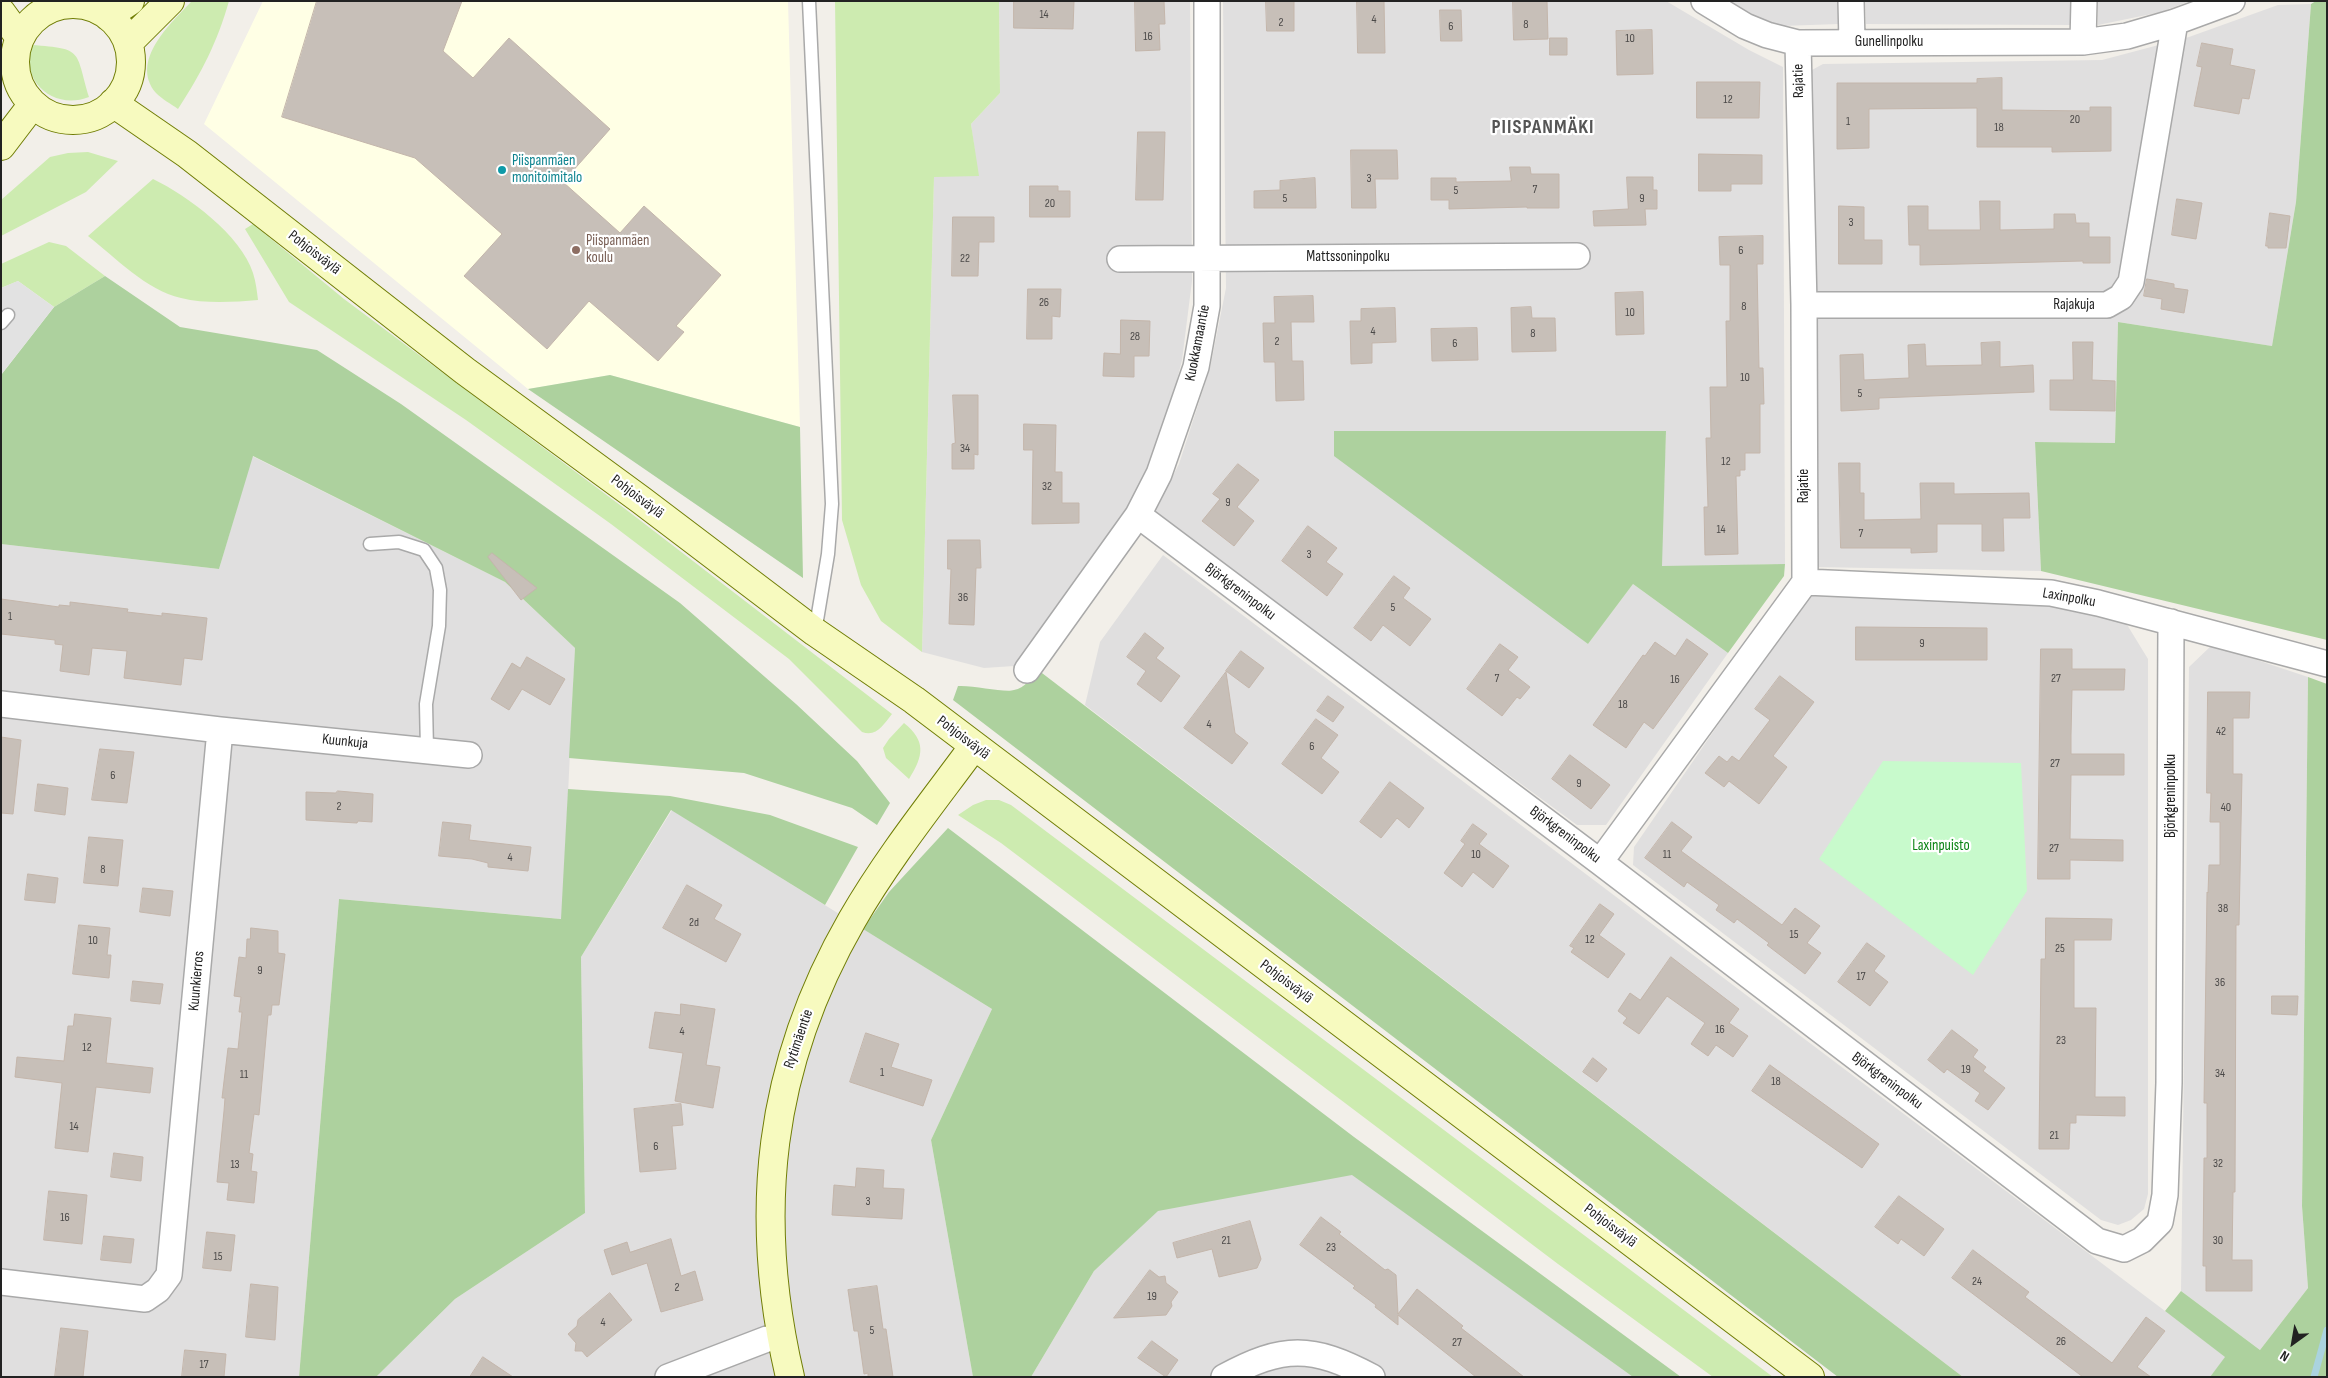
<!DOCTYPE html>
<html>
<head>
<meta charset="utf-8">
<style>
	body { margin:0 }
	#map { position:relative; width:2328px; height:1378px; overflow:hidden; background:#f2efe9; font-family:"Sofia Sans Condensed",sans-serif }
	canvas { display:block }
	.frame { position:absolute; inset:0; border:2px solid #222; pointer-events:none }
	.north { position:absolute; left:2268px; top:1318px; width:50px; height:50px; -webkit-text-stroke:4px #fff; paint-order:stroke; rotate:212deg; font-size:14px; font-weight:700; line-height:20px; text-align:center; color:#222 }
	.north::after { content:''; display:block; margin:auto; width:18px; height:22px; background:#222; clip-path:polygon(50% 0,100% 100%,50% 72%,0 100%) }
</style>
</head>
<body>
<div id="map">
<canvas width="2328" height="1378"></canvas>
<div class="frame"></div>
<div class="north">N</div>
</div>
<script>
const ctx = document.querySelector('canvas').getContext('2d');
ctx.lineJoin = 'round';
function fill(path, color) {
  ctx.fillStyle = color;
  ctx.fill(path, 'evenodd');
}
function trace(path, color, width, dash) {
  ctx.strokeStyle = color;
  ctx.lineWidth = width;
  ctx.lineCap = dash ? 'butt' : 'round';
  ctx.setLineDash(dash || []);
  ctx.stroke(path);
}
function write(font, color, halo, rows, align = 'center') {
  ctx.font = font + ' "Sofia Sans Condensed",sans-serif';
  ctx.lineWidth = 4.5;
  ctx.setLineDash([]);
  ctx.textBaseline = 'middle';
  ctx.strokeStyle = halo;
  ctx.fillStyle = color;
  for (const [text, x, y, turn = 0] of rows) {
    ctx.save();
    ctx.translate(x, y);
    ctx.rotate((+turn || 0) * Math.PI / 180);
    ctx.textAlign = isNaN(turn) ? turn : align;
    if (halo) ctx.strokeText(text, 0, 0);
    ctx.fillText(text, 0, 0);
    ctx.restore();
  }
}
const residential = new Path2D(`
	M999 1H1190L1192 281 1182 360 1169 412 1142 482 1119 521 1014 666 984 668 922 652 934 176H978L971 124 1000 93Z
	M1223 1H1666L1749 50 1783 67 1785 564 1661 567 1666 431H1334L1588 644 1633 584 1728 653 1606 825H1577L1153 514 1179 464 1210 368 1226 288Z
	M1724 1H1839V24L1781 26 1753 20Z
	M1865 1H2070V25L1866 24Z
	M2098 1H2190L2161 12 2098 25Z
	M2311 4 2296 202 2272 346 2118 322 2115 443 2035 442 2041 571 1814 567 1812 70 1823 64 2102 60 2189 37 2278 5Z
	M252 456 505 582 575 648 562 919 339 899 299 1377H1V544L219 569Z
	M1163 555 2226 1357 2210 1377H1963L1085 705 1100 642Z
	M1808 594 2052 605 2126 623 2148 659V1194L2144 1209 2131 1220 2118 1225 2101 1220 1633 865 1634 847Z
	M2212 645 2308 677 2302 1206 2308 1288 2260 1350 2181 1291 2189 667Z
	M672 810 992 1009 931 1140 973 1377H376L455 1299 585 1213 581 957Z
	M1352 1174 1633 1377H1031L1094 1271 1158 1210Z`);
const education = new Path2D(`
	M263 1H788L800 427 610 375 528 389 204 124Z`);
const grass = new Path2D(`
	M192 1H229C217 43 202 72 178 109 171 104 162 99 156 93 129 61 171 23 192 1Z
	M835 1H999L1000 93 971 124 979 176 934 177 922 652 881 621 861 585 842 520Z
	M32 45C84 49 75 50 89 97 54 111 19 81 32 45Z
	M88 152 118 161 86 192 1 236V200L50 157 68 153Z
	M153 179C188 196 241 235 253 273 256 282 257 292 258 300 234 302 205 304 181 298 146 290 116 258 88 236Z
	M253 224 344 299 624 508 892 714C883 725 877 737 862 732L789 659 611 524 466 420 289 302 245 229Z
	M49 242 66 246 105 276 54 307 18 281 1 288V264Z
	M904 723C926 741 924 755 909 779L886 758 883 748 889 739Z
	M986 800H999L1011 805 1773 1377H1713L1558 1264 1001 843 958 815 973 805Z`);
const forest = new Path2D(`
	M2316 1H2327V640L2041 571 2035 442 2115 443 2118 322 2272 346 2296 202 2311 4Z
	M105 276 180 327 317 350 401 404 680 603 796 704 857 761 890 803 877 825 852 808 744 773 569 758 575 648 505 582 253 456 219 569 1 544V375L54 307Z
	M610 375 800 427 803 578 528 389Z
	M1334 431H1666L1662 566 1785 564 1784 576 1728 653 1633 584 1588 644 1334 456Z
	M1038 670 1963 1377H1838L953 700 958 686C974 685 1005 693 1014 690 1025 688 1031 678 1038 670Z
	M2308 677 2327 684V1377H2210L2225 1357 2165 1311 2181 1291 2260 1350 2308 1288 2302 1206Z
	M568 789 670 796 770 815 858 847 825 905 671 810 581 957 585 1213 455 1299 376 1377H299L339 899 561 919Z
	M948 828 1354 1137 1681 1377H1633L1352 1175 1158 1211 1094 1271 1031 1377H973L931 1140 992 1009 863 929 889 892Z`);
const park = new Path2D(`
	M1883 761 2021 763 2027 891 1973 975 1819 859Z`);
const parking = new Path2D(`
	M18 281 54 307 1 375V288Z`);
const stream = new Path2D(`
	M2314 1377 2327 1330`);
const building = new Path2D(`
	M317 1H462L443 51 473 78 509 38 610 129 563 182 620 233 644 206 721 275 676 326 684 332 658 361 589 301 547 349 464 276 502 234 415 158 282 117Z
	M1014 1H1074L1073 29 1014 28Z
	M1135 1H1164L1165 24H1159L1160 50 1136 51Z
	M1266 1H1294V31H1267Z
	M1357 1H1384L1385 53H1358Z
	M1513 1H1547L1548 39 1514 40Z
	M1440 10H1461L1462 41H1441Z
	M1652 30 1653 74 1617 75 1616 31Z
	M1550 38H1567V55H1550Z
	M2202 43 2233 49 2230 65 2255 70 2249 99 2242 98 2239 114 2194 106 2202 67 2197 66Z
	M2002 78V110L2090 111V107H2111V151L2052 152V147H1977V108L1869 109V148L1837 149V83H1977V79Z
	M1697 82H1760L1759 118H1697Z
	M1138 132H1165L1163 200H1136Z
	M1351 150H1397L1398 179H1375L1376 208H1352Z
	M1699 154 1762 155V184H1731V191H1699Z
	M1510 167H1530L1531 174H1559V208H1527V207L1449 209V200H1431V178H1456V182L1511 181Z
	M1627 177H1653V190H1657V209H1645L1646 225 1594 226 1593 211 1628 209Z
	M1315 178 1316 208H1254V191L1280 190V181Z
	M1030 186H1058V191H1070V217H1030Z
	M2177 199 2202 203 2196 239 2172 235Z
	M1980 201H2000V230L2054 229V214H2075L2076 223H2089V237H2110V263H2083V261L1920 265V245H1909L1908 206H1928V230H1980Z
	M1839 206 1864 207V240H1882V264H1839Z
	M2270 213 2290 216 2286 248H2268V246H2266Z
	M953 217H994V242H979L978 276H952Z
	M1763 236V264H1757L1759 368H1763L1764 404H1760V453H1745V470H1740V476H1736L1738 554 1705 555 1704 507H1708L1706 438H1711L1710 387H1727L1726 321H1730V265H1720L1719 237Z
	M2147 279 2174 284V288L2188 290 2184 313 2161 309 2162 299 2144 296Z
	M1028 289H1061L1060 317 1052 316V339H1027Z
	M1643 292 1644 334 1616 335 1615 293Z
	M1313 296 1314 322H1291L1292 361H1303L1304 400 1276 401 1275 362H1264L1263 323H1275L1274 297Z
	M1531 307 1532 318H1555L1556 351 1512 352 1511 308Z
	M1395 308 1396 342 1372 343V363L1351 364 1350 321H1361V309Z
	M1121 320 1150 321 1149 356H1134V377L1103 376 1104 353 1120 354Z
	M1477 328 1478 360 1432 361 1431 329Z
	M2000 342V367L2033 365 2034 392 1879 398V409L1841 411 1840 355 1863 354 1864 380 1909 378 1908 345 1925 344 1926 366 1982 365 1981 343Z
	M2073 342H2093L2092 380 2115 381V411L2050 410V380H2073Z
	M953 395H978V455L974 454V469H952V444L955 443Z
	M1024 424 1056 425 1055 472H1062V503H1079V523L1032 524 1033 450H1024Z
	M1839 463H1860V493H1864V520L1921 519 1920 483H1954V494L2029 493 2030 518H2003L2004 551H1982V524H1937V552L1911 553V548H1841Z
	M1238 464 1259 480 1237 507 1254 521 1234 546 1202 521 1220 499 1213 494Z
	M1308 526 1337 548 1326 562 1343 574 1327 596 1282 561Z
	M948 540H980L981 568H976L974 625 949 624 951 569H948Z
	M492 553 537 588 521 600 488 557Z
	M1394 576 1410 588 1403 598 1431 619 1410 646 1383 625 1371 641 1354 628Z
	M1 599 59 607V605L70 606V602L128 609 127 612 162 616V613L207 618 202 660 184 658 181 685 124 678 127 651 92 648 89 675 60 671 63 645 55 644V640L1 634Z
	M1856 627 1987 628V660H1856Z
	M1145 633 1164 648 1156 658 1180 676 1161 702 1137 684 1146 671 1127 657Z
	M1687 639 1708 654 1653 729 1644 722 1626 748 1593 725 1643 655 1645 656 1655 642 1675 656Z
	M1500 644 1518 657 1508 670 1530 687 1520 699 1517 697 1502 716 1467 689Z
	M2041 649H2072V669H2125L2124 690H2072L2071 735V754H2124V775H2071L2070 839 2123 840V861L2070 860V879H2038Z
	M1241 651 1264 668 1249 688 1226 671Z
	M527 657 565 679 550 705 522 689 509 710 491 699 512 663 520 668Z
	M1226 672 1235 733 1248 743 1232 764 1184 728Z
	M1780 676 1814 702 1773 756 1787 767 1759 804 1729 781 1724 787 1705 773 1719 756 1727 762 1732 756 1739 761 1770 720 1755 709Z
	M2208 692H2250L2249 718H2233V774H2242L2239 925H2236L2235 1192H2233L2232 1260H2252V1291H2206V1266H2203L2204 1158H2207V1103H2204L2207 892 2208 893 2209 865H2220V822H2210L2211 793H2207Z
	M1328 696 1344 707 1333 722 1317 711Z
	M1316 719 1338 735 1321 758 1339 772 1322 794 1282 764Z
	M1 737 21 740 13 814 1 813Z
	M100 749 134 752 127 803 92 800Z
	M1570 755 1610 785 1591 809 1552 779Z
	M1390 782 1424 808 1409 828 1397 818 1381 838 1360 822Z
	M38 784 68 788 65 815 35 811Z
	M338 791 373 794 372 822 358 821 357 823 306 820V792L335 793Z
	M443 822 471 825 469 840 531 847 528 871 488 867V863L472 859 439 856Z
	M1672 822 1692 837 1681 851 1782 925 1795 908 1820 926 1807 943 1821 953 1805 974 1767 945 1769 943 1737 919 1734 923 1716 910 1719 905 1687 882 1684 887 1645 858Z
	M1473 824 1487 834 1479 844 1509 866 1493 888 1473 872 1462 887 1444 873 1465 844 1461 841Z
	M89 837 123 840 118 886 84 883Z
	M28 874 58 878 55 903 25 900Z
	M687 885 722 905 714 919 741 934 726 962 663 928Z
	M143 888 173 891 170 916 140 912Z
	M1600 904 1614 914 1599 935 1625 954 1608 978 1571 952 1574 948 1570 946Z
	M2046 918 2112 919 2111 940H2074V1008H2096L2095 1097H2125V1116L2076 1115V1123H2070L2069 1149H2039L2041 959H2045Z
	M79 925 110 928 107 955H111L109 978 73 974Z
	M251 928 278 931V953L285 954 279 1005H272L271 1015H268L259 1115 254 1114 249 1153 253 1154 251 1171 257 1172 254 1203 227 1200 229 1183 217 1182 224 1111 225 1098H222L228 1048 238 1049 242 1012H239L241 997 234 996 239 957 246 958 247 939H250Z
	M1867 943 1885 956 1874 971 1888 982 1870 1006 1838 982Z
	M1671 957 1739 1009 1729 1023 1748 1036 1733 1057 1716 1045 1708 1056 1691 1044 1705 1023 1667 996 1639 1034 1623 1023 1627 1018 1618 1011 1630 993 1640 1000Z
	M133 981 163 984 160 1004 131 1001Z
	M2272 996H2298L2297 1015 2272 1014Z
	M681 1004 715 1009 706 1065 720 1067 713 1108 675 1101 683 1053 649 1048 655 1012 680 1015Z
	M75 1014 111 1018 106 1063 153 1068 150 1093 96 1087 88 1152 55 1148 62 1083 15 1077 17 1057 64 1061 68 1026H73Z
	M1952 1030 1978 1050 1973 1057 1986 1067 1983 1071 2005 1088 1988 1110 1975 1101 1980 1093 1947 1069 1944 1073 1928 1060Z
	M866 1033 899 1044 891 1067 932 1080 923 1106 850 1082Z
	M1593 1058 1607 1069 1597 1082 1583 1072Z
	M1770 1065 1879 1144 1862 1168 1752 1091Z
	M681 1104 683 1125 672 1126 676 1169 640 1172 634 1109Z
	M114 1153 143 1157 141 1181 111 1177Z
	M857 1168 884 1170 883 1188 904 1189 902 1219 832 1215 834 1185 855 1187Z
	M49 1191 87 1195 82 1244 44 1240Z
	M1899 1196 1944 1229 1924 1256 1901 1239 1898 1244 1875 1227Z
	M1321 1217 1341 1232 1339 1234 1385 1270 1388 1269 1396 1275 1398 1314 1417 1289 1463 1326 1461 1328 1524 1377H1476L1398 1315V1325L1375 1307 1376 1305 1353 1288 1355 1286 1300 1245Z
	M1250 1221 1261 1259 1257 1268 1219 1277 1212 1249 1177 1258 1173 1243Z
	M207 1232 235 1235 231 1271 203 1268Z
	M104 1236 134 1239 131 1263 101 1260Z
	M671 1239 681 1276 695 1271 703 1300 661 1312 647 1263 612 1275 604 1250 627 1242 630 1252Z
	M1973 1250 2029 1292 2025 1297 2112 1363 2146 1317 2165 1331 2137 1367 2151 1377H2083L1952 1278Z
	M1150 1270 1159 1277 1165 1276 1166 1283 1178 1292 1171 1302 1172 1306 1166 1315 1114 1318Z
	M251 1284 278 1287 275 1340 246 1337Z
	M877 1286 883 1329H886L893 1377H868V1373L864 1374 858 1331H854L848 1290Z
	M610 1293 632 1320 587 1357 582 1351H575L576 1343 568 1334 577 1326 578 1320Z
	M61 1328 88 1331 83 1377H55Z
	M1152 1341 1178 1360 1166 1377 1138 1358Z
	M185 1350 226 1354 224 1377H182Z
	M483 1357 513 1377H470Z`);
const lane = new Path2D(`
	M809 1 832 504 828 554 815 632
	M1 323 8 315
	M370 544 399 542 424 550 436 568 440 590 439 626 426 704 427 750`);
const street = new Path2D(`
	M1704 1 1745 26 1767 35 1798 43 2083 42 2127 36 2175 22 2232 1
	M1851 1 1852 42
	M2083 42 2084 1
	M1120 259 1577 256
	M1804 305H2107L2121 297 2131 282 2175 22
	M1138 515 1600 862 2097 1241 2124 1249 2142 1240 2160 1222 2165 1195 2169 1083 2171 622
	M1805 582 2051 593 2098 603 2327 664
	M1027 670 1138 515 1159 474 1196 367 1207 306V1
	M1 704 220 730 469 755
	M1600 862 1805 582 1804 305 1798 43
	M1 1282 145 1299 158 1290 169 1275 220 730
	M668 1377 767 1339 781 1337
	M1224 1377C1283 1345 1312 1345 1372 1377`);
const secondary = new Path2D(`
	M15 62a58 58 0 1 1 116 0a58 58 0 1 1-116 0Z
	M1 12 20 38
	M108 16 130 1
	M128 43 170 1
	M113 103 187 154 465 371 641 500 815 632 914 700 1810 1377
	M1 146 33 104
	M790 1377C752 1214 768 1066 852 920 887 859 932 803 974 746`);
const markers = [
	[502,170,5,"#0f9aa8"],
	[576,250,5,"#8d6e63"]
];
const numberNames = [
	["14",1044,15],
	["4",1374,20],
	["2",1281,23],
	["8",1526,25],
	["6",1451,27],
	["16",1148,37],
	["10",1630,39],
	["12",1728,100],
	["20",2075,120],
	["1",1848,122],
	["18",1999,128],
	["3",1369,179],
	["7",1535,190],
	["5",1456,191],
	["5",1285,199],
	["9",1642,199],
	["20",1050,204],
	["3",1851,223],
	["6",1741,251],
	["22",965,259],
	["26",1044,303],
	["8",1744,307],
	["10",1630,313],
	["4",1373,332],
	["8",1533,334],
	["28",1135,337],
	["2",1277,342],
	["6",1455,344],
	["10",1745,378],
	["5",1860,394],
	["34",965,449],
	["12",1726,462],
	["32",1047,487],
	["9",1228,503],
	["14",1721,530],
	["7",1861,534],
	["3",1309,555],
	["36",963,598],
	["5",1393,608],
	["1",10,617],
	["9",1922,644],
	["7",1497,679],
	["27",2056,679],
	["16",1675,680],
	["18",1623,705],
	["4",1209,725],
	["42",2221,732],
	["6",1312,747],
	["27",2055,764],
	["6",113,776],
	["9",1579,784],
	["2",339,807],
	["40",2226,808],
	["27",2054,849],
	["10",1476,855],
	["11",1667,855],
	["4",510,858],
	["8",103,870],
	["38",2223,909],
	["2d",694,923],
	["15",1794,935],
	["12",1590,940],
	["10",93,941],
	["25",2060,949],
	["9",260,971],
	["17",1861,977],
	["36",2220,983],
	["16",1720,1030],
	["4",682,1032],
	["23",2061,1041],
	["12",87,1048],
	["19",1966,1070],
	["1",882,1073],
	["34",2220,1074],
	["11",244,1075],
	["18",1776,1082],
	["14",74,1127],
	["21",2054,1136],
	["6",656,1147],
	["32",2218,1164],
	["13",235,1165],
	["3",868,1202],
	["16",65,1218],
	["21",1226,1241],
	["30",2218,1241],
	["23",1331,1248],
	["15",218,1257],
	["24",1977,1282],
	["2",677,1288],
	["19",1152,1297],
	["4",603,1323],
	["5",872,1331],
	["26",2061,1342],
	["27",1457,1343],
	["17",204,1365]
];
const streetNames = [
	["Gunellinpolku",1889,42],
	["Rajatie",1799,81,-91],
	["Pohjoisväylä",314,253,38],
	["Mattssoninpolku",1348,257],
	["Rajakuja",2074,305],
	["Kuokkamaantie",1198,343,-79],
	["Rajatie",1804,486,-90],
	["Pohjoisväylä",637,497,37],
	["Björkgreninpolku",1240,592,37],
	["Laxinpolku",2069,598,10],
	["Pohjoisväylä",963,738,37],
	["Kuunkuja",345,742,6],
	["Björkgreninpolku",2171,796,-90],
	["Björkgreninpolku",1565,835,37],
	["Kuunkierros",197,981,-85],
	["Pohjoisväylä",1286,982,37],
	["Rytimäentie",799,1039,-71],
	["Björkgreninpolku",1887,1081,37],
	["Pohjoisväylä",1610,1226,37]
];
const cultureNames = [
	["Piispanmäen",512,161],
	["monitoimitalo",512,178]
];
const educationNames = [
	["Piispanmäen",586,241],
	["koulu",586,258]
];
const parkNames = [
	["Laxinpuisto",1941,846]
];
const districtNames = [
	["PIISPANMÄKI",1543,128]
];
fill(residential, '#e0dfdf');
fill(education, '#ffffe5');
fill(grass, '#cdebb0');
fill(forest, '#add19e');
fill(park, '#c8facc');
fill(parking, '#e2e2e2');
trace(stream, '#aad3df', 7);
fill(building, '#c7bfb8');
trace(building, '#c4b6ab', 1);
trace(lane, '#a9a9a9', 15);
trace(street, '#a9a9a9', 28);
trace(secondary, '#707d05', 30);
trace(lane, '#fff', 12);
trace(street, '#fff', 25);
trace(secondary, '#f7fabf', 28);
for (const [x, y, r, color] of markers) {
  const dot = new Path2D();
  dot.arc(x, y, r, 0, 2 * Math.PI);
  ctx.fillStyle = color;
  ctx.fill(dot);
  trace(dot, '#fff', 2);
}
write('12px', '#4b4948', null, numberNames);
write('15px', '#222', '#fff', streetNames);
write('15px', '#0d838f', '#fff', cultureNames, 'left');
write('15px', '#785e54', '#fff', educationNames, 'left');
write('15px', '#0c8416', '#fff', parkNames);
ctx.letterSpacing = '1px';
write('bold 20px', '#555', '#fff', districtNames);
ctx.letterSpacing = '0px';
</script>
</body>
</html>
